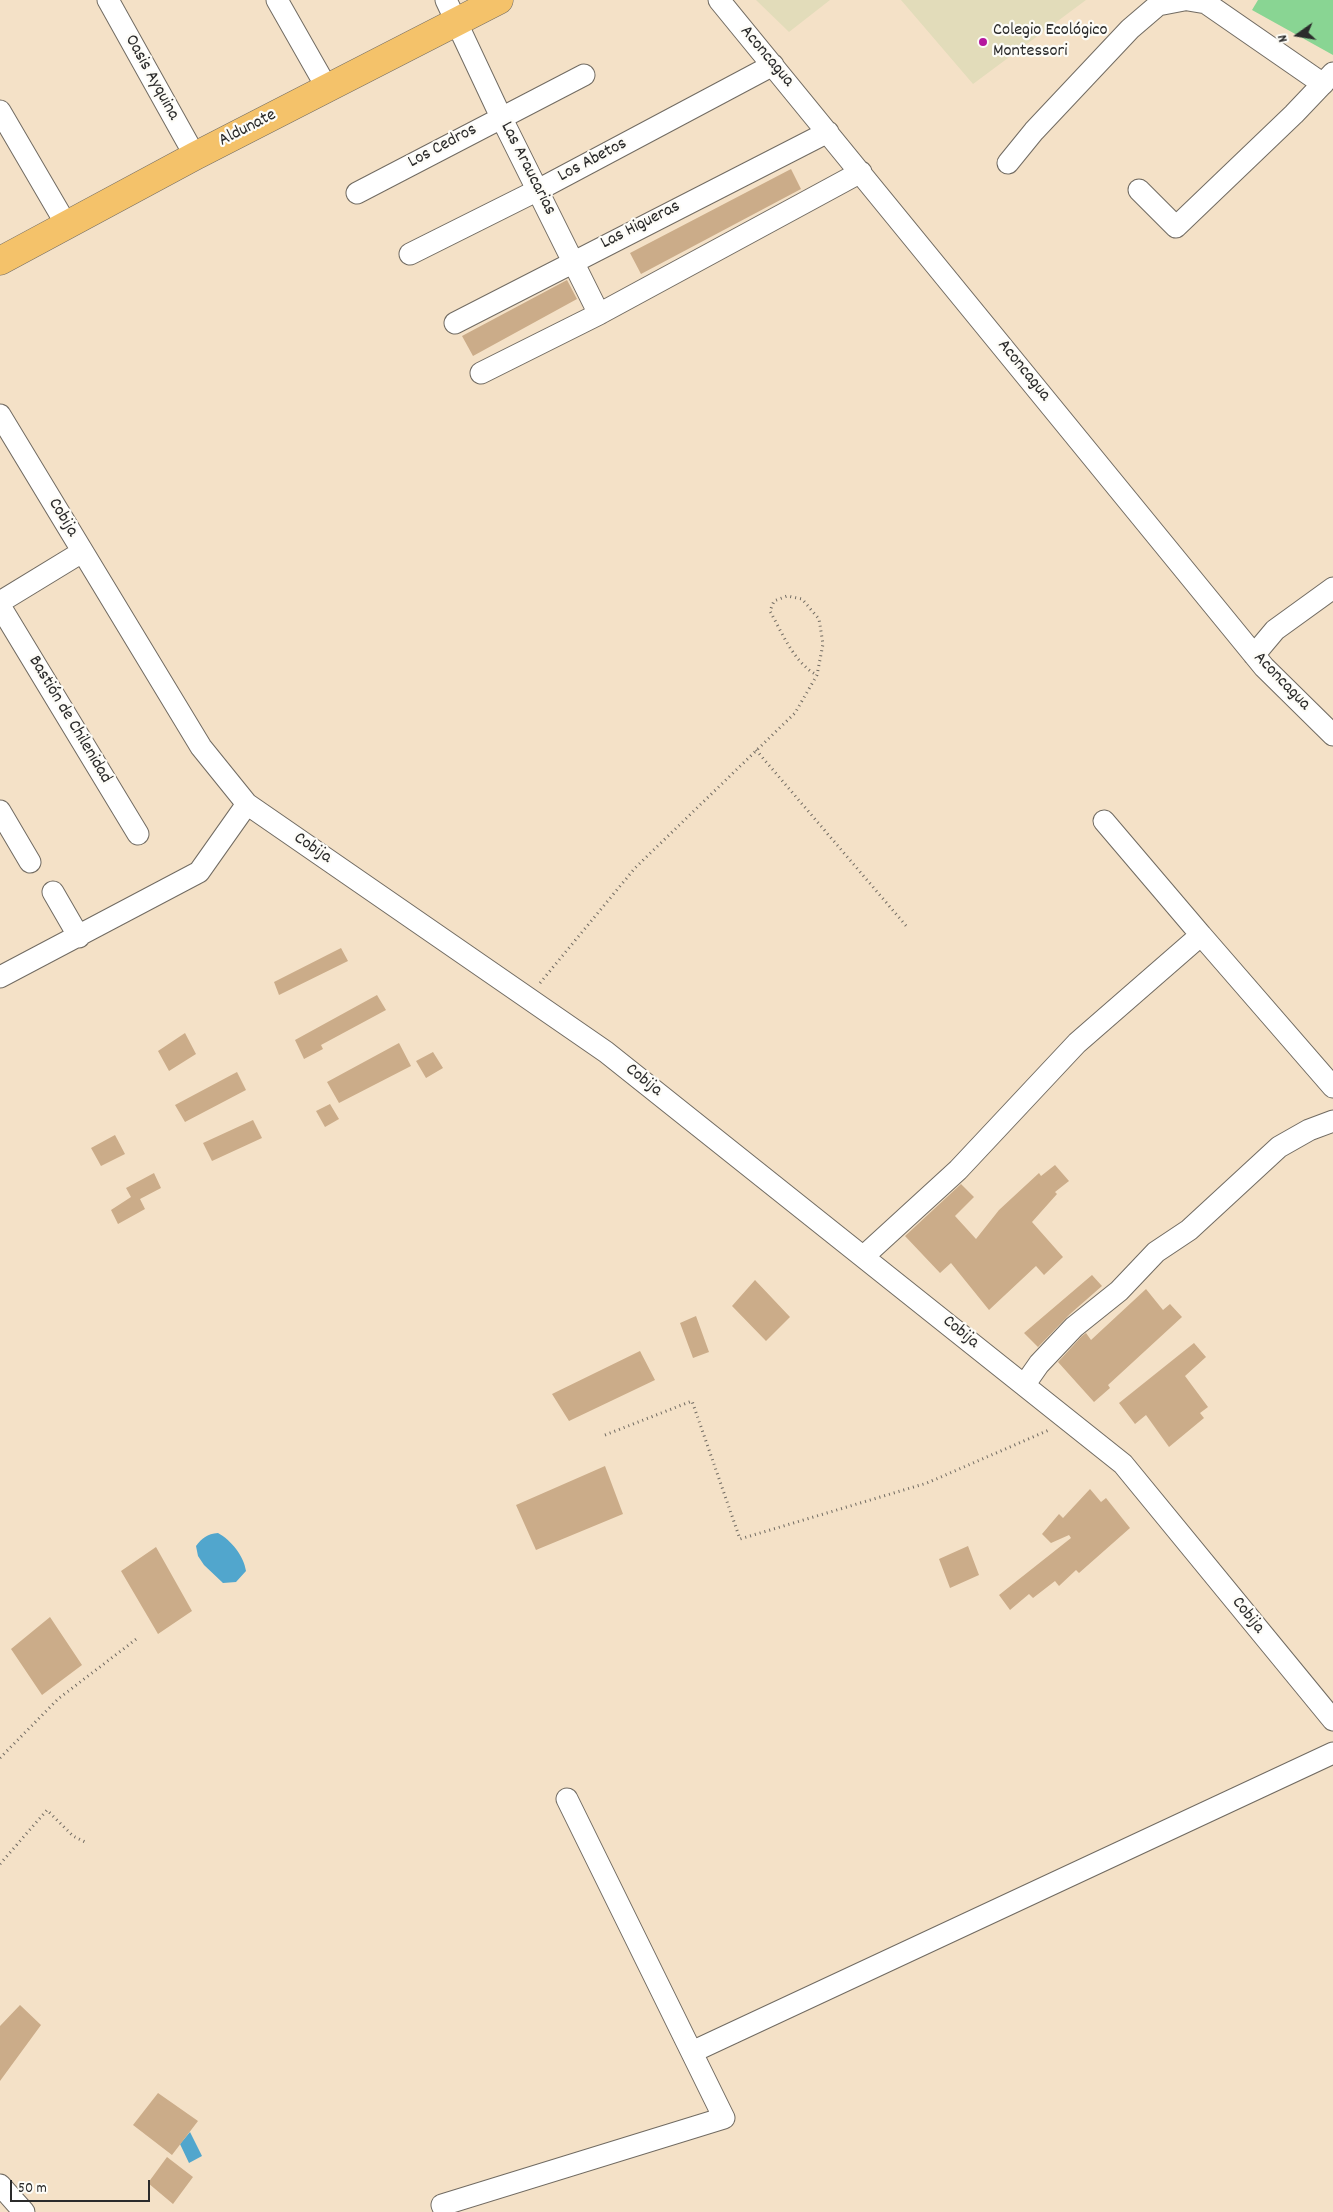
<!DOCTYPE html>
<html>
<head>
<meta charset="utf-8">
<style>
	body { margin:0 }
	#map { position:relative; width:1333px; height:2212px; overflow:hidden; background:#f4e1c7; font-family:Dekko,sans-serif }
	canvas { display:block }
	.north { position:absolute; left:1273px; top:10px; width:50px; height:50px; -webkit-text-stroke:4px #fdfcf7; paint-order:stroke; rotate:257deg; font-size:14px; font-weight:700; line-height:20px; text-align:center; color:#2b2b2b }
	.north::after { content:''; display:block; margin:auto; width:18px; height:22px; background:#2b2b2b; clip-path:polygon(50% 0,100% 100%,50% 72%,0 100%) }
	.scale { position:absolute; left:10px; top:2180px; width:140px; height:22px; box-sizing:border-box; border:2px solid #2b2b2b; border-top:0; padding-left:6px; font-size:15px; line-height:18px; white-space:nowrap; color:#2b2b2b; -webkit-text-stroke:4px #fdfcf7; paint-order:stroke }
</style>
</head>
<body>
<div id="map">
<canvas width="1333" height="2212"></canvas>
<div class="north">N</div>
<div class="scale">50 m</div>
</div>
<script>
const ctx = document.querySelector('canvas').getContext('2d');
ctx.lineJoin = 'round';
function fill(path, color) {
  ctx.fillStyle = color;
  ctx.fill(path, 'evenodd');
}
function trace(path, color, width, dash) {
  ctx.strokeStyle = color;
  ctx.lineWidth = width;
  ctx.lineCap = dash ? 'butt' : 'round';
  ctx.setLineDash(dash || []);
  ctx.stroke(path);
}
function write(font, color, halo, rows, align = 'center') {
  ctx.font = font + ' Dekko,sans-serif';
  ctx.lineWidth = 4.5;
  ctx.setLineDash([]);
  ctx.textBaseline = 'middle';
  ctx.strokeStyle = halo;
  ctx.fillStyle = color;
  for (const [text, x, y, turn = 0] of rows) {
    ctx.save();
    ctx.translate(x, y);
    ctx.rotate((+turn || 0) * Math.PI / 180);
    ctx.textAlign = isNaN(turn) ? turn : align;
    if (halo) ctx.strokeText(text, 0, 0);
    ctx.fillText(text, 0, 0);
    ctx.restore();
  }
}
const built = new Path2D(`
	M756 0H830L789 32Z
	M901 0H1086L973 84Z`);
const green = new Path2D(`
	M1258 0H1333V55L1252 10Z`);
const water = new Path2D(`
	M218 1533C231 1540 244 1556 246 1571L236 1582 223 1583 204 1565 198 1556 196 1546C202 1538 207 1534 218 1533Z
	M190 2132 202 2156 189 2163 180 2144Z`);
const building = new Path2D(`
	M791 169 801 189 641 274 630 253Z
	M567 280 577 299 473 356 462 336Z
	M341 948 348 961 279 995 274 982Z
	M377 995 386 1010 321 1045 323 1049 304 1059 295 1040Z
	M185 1033 196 1054 169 1071 158 1051Z
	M399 1043 411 1066 339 1103 327 1082Z
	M433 1052 443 1068 426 1078 416 1061Z
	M237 1072 246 1090 185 1122 175 1105Z
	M330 1104 339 1119 325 1127 316 1111Z
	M253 1120 262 1138 212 1161 203 1143Z
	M115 1135 125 1154 101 1166 91 1148Z
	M1055 1165 1069 1181 1055 1192 1057 1194 1032 1222 1063 1257 1044 1275 1036 1266 989 1310 951 1263 940 1273 905 1236 961 1184 974 1197 955 1216 976 1239 999 1210 1039 1173 1041 1176Z
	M154 1173 161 1188 140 1199 145 1209 118 1224 111 1210 131 1197 126 1188Z
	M1092 1275 1102 1286 1070 1314 1038 1347 1024 1333Z
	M755 1280 790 1317 766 1341 732 1306Z
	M1146 1289 1163 1310 1170 1304 1182 1317 1108 1385 1110 1388 1094 1402 1058 1362 1082 1336 1086 1333 1091 1340Z
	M696 1316 709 1352 693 1358 680 1323Z
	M1194 1343 1206 1357 1185 1376 1208 1407 1200 1413 1204 1418 1169 1447 1146 1415 1135 1424 1119 1403Z
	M640 1351 655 1380 569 1421 552 1394Z
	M605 1466 623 1514 536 1550 516 1505Z
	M1090 1489 1101 1502 1106 1498 1130 1528 1079 1573 1076 1570 1059 1586 1055 1581 1033 1598 1029 1594 1010 1610 999 1595 1071 1538 1069 1535 1051 1543 1042 1534 1059 1514 1063 1518Z
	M968 1546 979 1575 950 1588 939 1559Z
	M156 1547 192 1611 158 1634 121 1571Z
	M50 1617 82 1665 42 1695 11 1649Z
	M20 2005 41 2025 0 2081V2026Z
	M158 2093 198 2121 172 2155 133 2125Z
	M167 2157 193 2177 173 2204 148 2183Z`);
const path = new Path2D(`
	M756 750 908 928
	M540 983 635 868 795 713 817 675 823 644 819 619 802 599 787 596 774 601 770 611C782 633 795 664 817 675
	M605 1435 692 1401 740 1539 927 1483 1049 1430
	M0 1758 58 1699 139 1637
	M0 1864 47 1810 73 1836 85 1842`);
const minor = new Path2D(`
	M108 0 195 156
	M277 0 327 88
	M446 0 501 117 599 314
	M719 0 1264 667 1333 735
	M1188 0 1206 3 1323 84
	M0 111 66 224
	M1008 163 1034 131 1130 29 1158 5 1184 0
	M1139 190 1176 227 1294 114 1333 73
	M357 193 584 75
	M410 254 538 190 773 65
	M455 323 828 132
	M481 373 599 314 861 172
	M0 415 201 747 247 804 606 1052 1123 1464 1333 1720
	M0 602 82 552
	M0 606 138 834
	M1254 655 1275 630 1333 588
	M0 811 30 862
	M1104 821 1201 935
	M53 892 79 937
	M0 977 199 872 247 804
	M864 1256 958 1170 1077 1043 1201 935 1333 1087
	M1025 1384 1039 1364 1074 1327 1119 1291 1156 1252 1189 1230 1279 1147 1309 1130 1333 1121
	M692 2052 1333 1753
	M0 2185 24 2212
	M445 2212 442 2205 724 2118 567 1799`);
const major = new Path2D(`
	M0 261 195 156 499 0`);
const markers = [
	[983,42,5,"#b5179e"]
];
const poiNames = [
	["Colegio Ecológico",993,32],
	["Montessori",993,53]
];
const streetNames = [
	["Aconcagua",766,57,50],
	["Oasis Ayquina",151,78,61],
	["Aldunate",248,129,-27],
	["Los Cedros",443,147,-28],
	["Los Abetos",593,161,-28],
	["Las Araucarias",527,169,63],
	["Las Higueras",641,226,-27],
	["Aconcagua",1023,371,51],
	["Cobija",62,518,59],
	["Aconcagua",1281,682,46],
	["Bastión de Chilenidad",69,720,59],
	["Cobija",312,849,34],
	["Cobija",643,1081,38],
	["Cobija",960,1333,39],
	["Cobija",1247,1616,51]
];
fill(built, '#e2dcba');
fill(green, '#89d593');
fill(water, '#51a6cd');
fill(building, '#cbac89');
trace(minor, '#716b62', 23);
trace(major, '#716b62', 29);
trace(path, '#716b62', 3, [1, 4]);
trace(minor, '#fff', 21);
trace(major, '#f4c26a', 28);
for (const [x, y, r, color] of markers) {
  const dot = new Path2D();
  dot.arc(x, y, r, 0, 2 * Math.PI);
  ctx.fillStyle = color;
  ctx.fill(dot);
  trace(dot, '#fdfcf7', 2);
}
write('18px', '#2b2b2b', '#fdfcf7', poiNames, 'left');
write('18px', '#2b2b2b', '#fdfcf7', streetNames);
</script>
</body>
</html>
